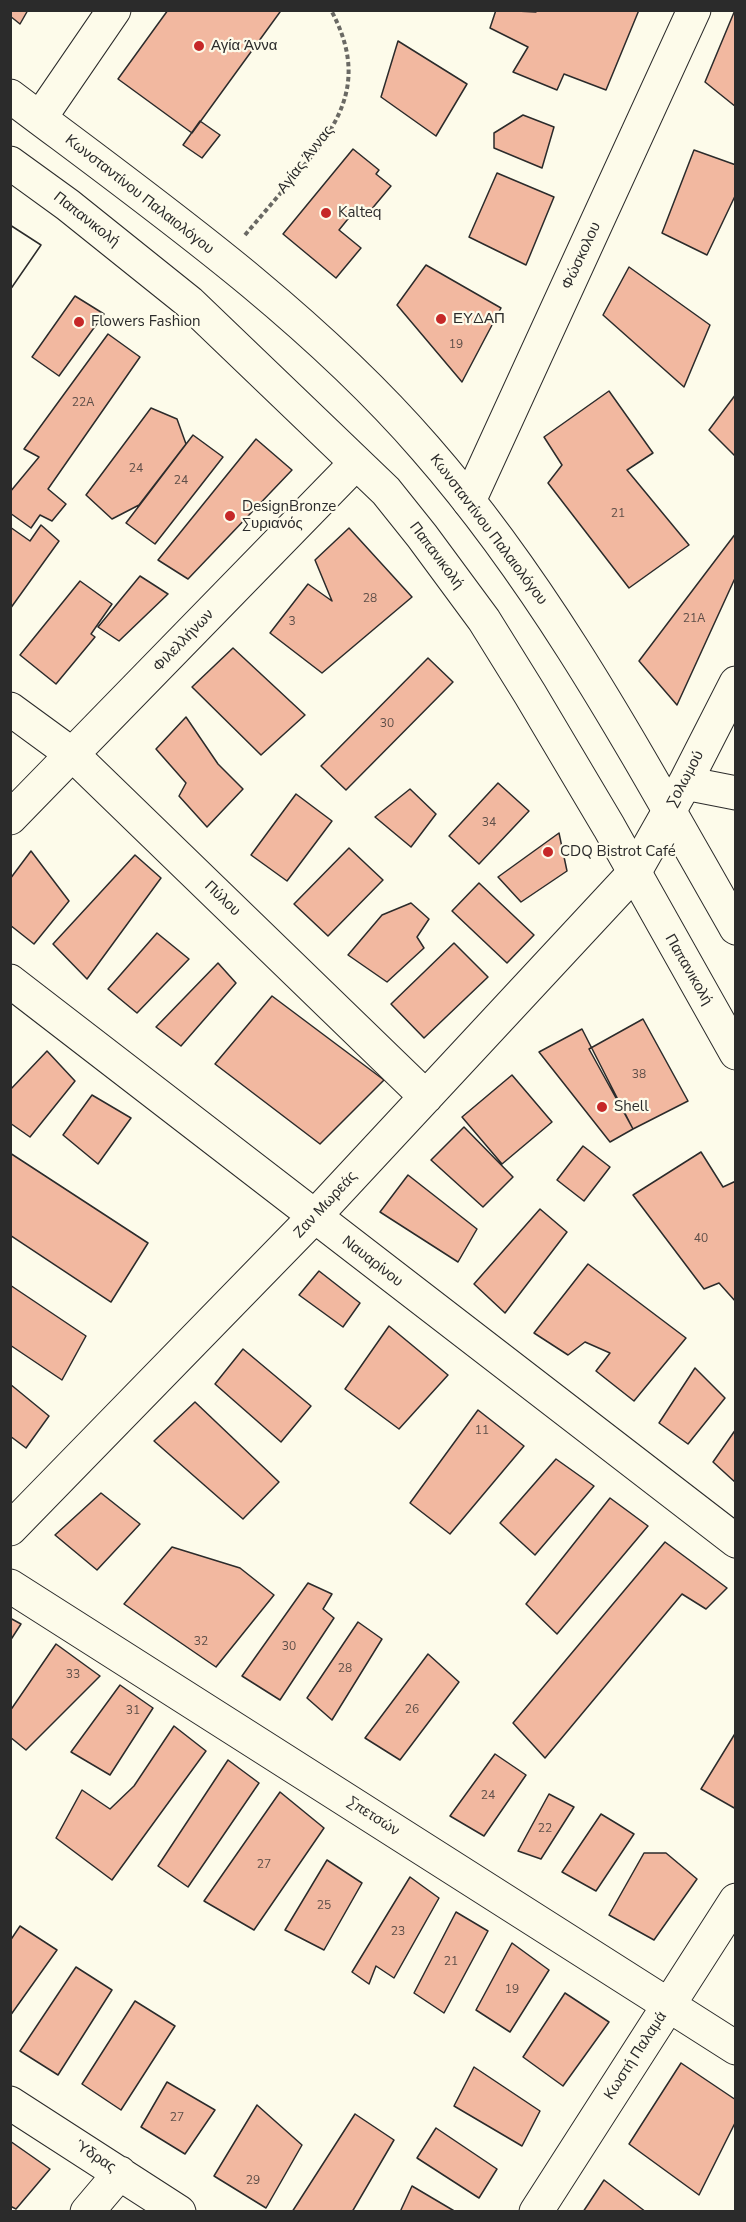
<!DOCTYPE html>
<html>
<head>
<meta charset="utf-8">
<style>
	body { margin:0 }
	#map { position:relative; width:746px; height:2222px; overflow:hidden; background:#fdfbea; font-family:"Nunito Sans",sans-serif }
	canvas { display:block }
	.frame { position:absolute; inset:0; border:12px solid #2b2b2b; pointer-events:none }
</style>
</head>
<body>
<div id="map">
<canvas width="746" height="2222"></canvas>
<div class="frame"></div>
</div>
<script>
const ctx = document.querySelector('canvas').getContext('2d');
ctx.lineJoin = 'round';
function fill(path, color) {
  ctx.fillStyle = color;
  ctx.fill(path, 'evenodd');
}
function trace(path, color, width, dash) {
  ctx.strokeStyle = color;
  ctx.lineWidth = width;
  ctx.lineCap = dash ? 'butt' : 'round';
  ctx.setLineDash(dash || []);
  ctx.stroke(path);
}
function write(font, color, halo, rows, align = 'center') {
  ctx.font = font + ' "Nunito Sans",sans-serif';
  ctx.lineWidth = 4.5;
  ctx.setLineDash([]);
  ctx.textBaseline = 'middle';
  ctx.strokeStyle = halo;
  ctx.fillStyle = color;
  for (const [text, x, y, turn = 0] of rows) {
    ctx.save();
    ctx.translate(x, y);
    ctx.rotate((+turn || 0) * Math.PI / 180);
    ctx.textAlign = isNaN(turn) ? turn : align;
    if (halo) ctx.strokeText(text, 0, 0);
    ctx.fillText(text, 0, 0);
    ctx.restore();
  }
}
const building = new Path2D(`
	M10 10H28L20 24 10 16Z
	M168 10H278L280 12 192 133 118 79Z
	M496 10 536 12 537 10H639L606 90 564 74 557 90 513 72 528 47 490 28Z
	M735 10H736V107L705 82Z
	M398 41 467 84 436 136 381 97Z
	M523 115 554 127 542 168 494 148V133Z
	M200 121 220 135 202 158 183 145Z
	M353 149 379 170 376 174 391 186 365 217 356 209 339 230 361 248 336 278 283 234Z
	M694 150 736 165V194L707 255 662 233Z
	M497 173 554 197 526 265 469 237Z
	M10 225 41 245 10 290Z
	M10 225 41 245 10 290Z
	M426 265 501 308 462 382 397 305Z
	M629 267 710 325 684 387 603 315Z
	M75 296 104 314 59 376 32 357Z
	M108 334 140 357 48 489 66 504 52 521 40 515 31 528 10 513V492L39 457 24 449Z
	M609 391 653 453 627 470 689 545 629 588 548 483 562 465 544 437Z
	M736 394V457L709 430Z
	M151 408 177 419 186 444 139 505 112 519 86 495Z
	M193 435 223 457 155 544 126 523Z
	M256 439 292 470 188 579 158 560Z
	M41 525 59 541 10 609V527L30 541Z
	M349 528 412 597 322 673 270 633 308 584 332 601 315 560Z
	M736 533V576L677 705 639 661Z
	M140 576 168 594 119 641 98 627Z
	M80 581 112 604 91 634 95 637 56 684 20 655Z
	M233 648 305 715 261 755 192 687Z
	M428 658 453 682 346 790 321 766Z
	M186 717 218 764 243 789 207 827 179 796 186 783 156 749Z
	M498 783 529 811 479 864 449 836Z
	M410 789 436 814 411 847 375 817Z
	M296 794 332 821 287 881 251 855Z
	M559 833 567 871 521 902 498 877Z
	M349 848 383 880 328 936 294 904Z
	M31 851 69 901 34 944 10 925V879Z
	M135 855 161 878 87 979 53 944Z
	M479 883 534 935 507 963 452 911Z
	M411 903 429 919 417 937 424 948 387 982 348 955 382 915Z
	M157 933 189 959 137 1013 108 989Z
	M454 943 488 977 424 1038 391 1004Z
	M218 963 236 983 181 1046 156 1027Z
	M272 996 384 1080 320 1144 215 1064Z
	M643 1019 688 1101 633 1129 589 1049Z
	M582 1029 633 1129 610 1142 539 1052Z
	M47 1051 75 1081 30 1137 10 1123V1090Z
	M512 1075 552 1122 502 1164 462 1117Z
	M92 1095 131 1118 98 1164 63 1135Z
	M464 1127 513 1177 483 1207 431 1160Z
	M583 1146 610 1167 584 1201 557 1180Z
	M701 1152 723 1187 736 1181V1302L719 1283 704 1289 633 1195Z
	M10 1153 148 1243 111 1302 10 1235Z
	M408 1175 477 1229 458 1262 380 1212Z
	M540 1209 567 1232 505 1313 474 1284Z
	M588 1264 686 1338 634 1401 596 1371 610 1353 585 1342 568 1355 534 1333Z
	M319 1271 360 1303 343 1327 299 1295Z
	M10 1285 86 1336 62 1380 10 1345Z
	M389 1326 448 1375 399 1429 345 1389Z
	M243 1349 311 1406 281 1442 215 1384Z
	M695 1368 725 1398 688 1444 659 1423Z
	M10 1384 49 1416 26 1448 10 1436Z
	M195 1402 279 1482 243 1519 154 1441Z
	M478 1410 524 1446 450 1534 410 1503Z
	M736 1429V1483L713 1462Z
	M556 1459 594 1486 535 1555 500 1523Z
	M101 1493 140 1524 97 1570 55 1535Z
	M610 1498 648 1526 557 1634 526 1604Z
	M665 1542 727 1588 706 1609 682 1594 545 1758 513 1723Z
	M172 1547 240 1568 274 1595 216 1667 124 1604Z
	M308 1583 332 1594 323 1609 334 1618 280 1700 242 1676Z
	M10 1618 21 1624 10 1641Z
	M358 1622 382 1639 332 1720 307 1698Z
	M56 1644 100 1676 26 1750 10 1737V1711Z
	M428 1654 459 1682 400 1760 365 1738Z
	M120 1685 153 1708 110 1775 71 1752Z
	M174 1726 206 1751 112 1880 56 1838 82 1790 110 1809 134 1786Z
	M736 1732V1809L701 1789Z
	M495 1754 526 1775 484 1836 450 1816Z
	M228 1760 259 1783 188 1887 158 1866Z
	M280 1792 324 1828 254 1930 204 1901Z
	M549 1794 574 1807 541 1859 518 1851Z
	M601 1814 634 1834 596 1891 562 1872Z
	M644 1853H666L697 1879 654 1940 609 1915Z
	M327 1860 362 1883 324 1950 285 1930Z
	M410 1877 439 1898 394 1978 376 1966 369 1984 352 1972Z
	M456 1912 488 1931 444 2013 414 1993Z
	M20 1926 57 1950 10 2016V1941Z
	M512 1943 549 1970 510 2032 476 2010Z
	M76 1967 112 1990 58 2075 20 2051Z
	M565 1993 609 2022 563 2086 523 2057Z
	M135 2001 175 2026 121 2110 82 2084Z
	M681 2063 736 2100V2121L699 2195 629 2144Z
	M474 2067 540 2111 522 2146 454 2106Z
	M167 2082 215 2110 185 2154 141 2127Z
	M257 2105 302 2145 266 2208 214 2176Z
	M355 2114 394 2140 352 2212H292Z
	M436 2128 497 2169 479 2198 417 2158Z
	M10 2141 50 2169 16 2209 10 2206Z
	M604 2180 646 2212H583Z
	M412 2186 456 2212H400Z`);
const path = new Path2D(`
	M245 235C262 215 279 195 296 175 342 122 368 79 331 10`);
const minor = new Path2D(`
	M40 118 114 10
	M469 501 694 10
	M10 709 73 755 426 1097
	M685 783 736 793
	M10 818 356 463
	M10 981 736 1541
	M10 1529 314 1217 634 873 685 783 736 683
	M10 1586 736 2048
	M10 2103 179 2212
	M87 2212 120 2173
	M536 2212 736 1900`);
const major = new Path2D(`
	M10 96C152 203 308 313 425 448 551 592 641 762 736 928
	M10 163 68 205 189 302 386 491 422 536 484 620 530 694 609 827 736 1053`);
const markers = [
	[199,46,6,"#c62828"],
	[326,213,6,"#c62828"],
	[441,319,6,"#c62828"],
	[79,322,6,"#c62828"],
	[230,516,6,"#c62828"],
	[548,852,6,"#c62828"],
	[602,1107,6,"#c62828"]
];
const numberNames = [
	["19",456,345],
	["22Α",83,403],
	["24",136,469],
	["24",181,481],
	["21",618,514],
	["28",370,599],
	["21Α",694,619],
	["3",292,622],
	["30",387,724],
	["34",489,823],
	["38",639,1075],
	["40",701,1239],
	["11",482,1431],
	["32",201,1642],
	["30",289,1647],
	["28",345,1669],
	["33",73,1675],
	["26",412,1710],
	["31",133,1711],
	["24",488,1796],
	["22",545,1829],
	["27",264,1865],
	["25",324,1906],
	["23",398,1932],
	["21",451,1962],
	["19",512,1990],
	["27",177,2118],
	["29",253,2181]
];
const poiNames = [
	["Αγία Άννα",211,46],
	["Kalteq",338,213],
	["ΕΥΔΑΠ",453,319],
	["Flowers Fashion",91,322],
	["DesignBronze",242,507],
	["Συριανός",242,524],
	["CDQ Bistrot Café",560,852],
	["Shell",614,1107]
];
const streetNames = [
	["Αγίας Άννας",306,160,-52],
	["Κωνσταντίνου Παλαιολόγου",139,195,38],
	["Παπανικολή",86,220,38],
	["Φώσκολου",582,256,-65],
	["Κωνσταντίνου Παλαιολόγου",488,530,53],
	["Παπανικολή",436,556,53],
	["Φιλελλήνων",184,641,-46],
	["Σολωμού",686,779,-62],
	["Πύλου",222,899,44],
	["Παπανικολή",688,970,60],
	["Ζαν Μωρεάς",326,1205,-47],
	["Ναυαρίνου",372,1262,38],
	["Σπετσών",373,1817,33],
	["Κωστή Παλαμά",636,2056,-57],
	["Ύδρας",95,2157,33]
];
fill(building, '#f2b8a0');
trace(building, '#2b2b2b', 1.5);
trace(minor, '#2b2b2b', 35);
trace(major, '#2b2b2b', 35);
trace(path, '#6a6964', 4, [4.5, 3]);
trace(minor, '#fdfbea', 33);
trace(major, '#fdfbea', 33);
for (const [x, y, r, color] of markers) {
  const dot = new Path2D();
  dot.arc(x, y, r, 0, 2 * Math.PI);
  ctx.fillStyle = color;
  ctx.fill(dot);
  trace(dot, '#fdfbea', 2);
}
write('12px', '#5d4e48', null, numberNames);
write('15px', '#2b2b2b', '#fdfbea', poiNames, 'left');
write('15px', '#2b2b2b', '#fdfbea', streetNames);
</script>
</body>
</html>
